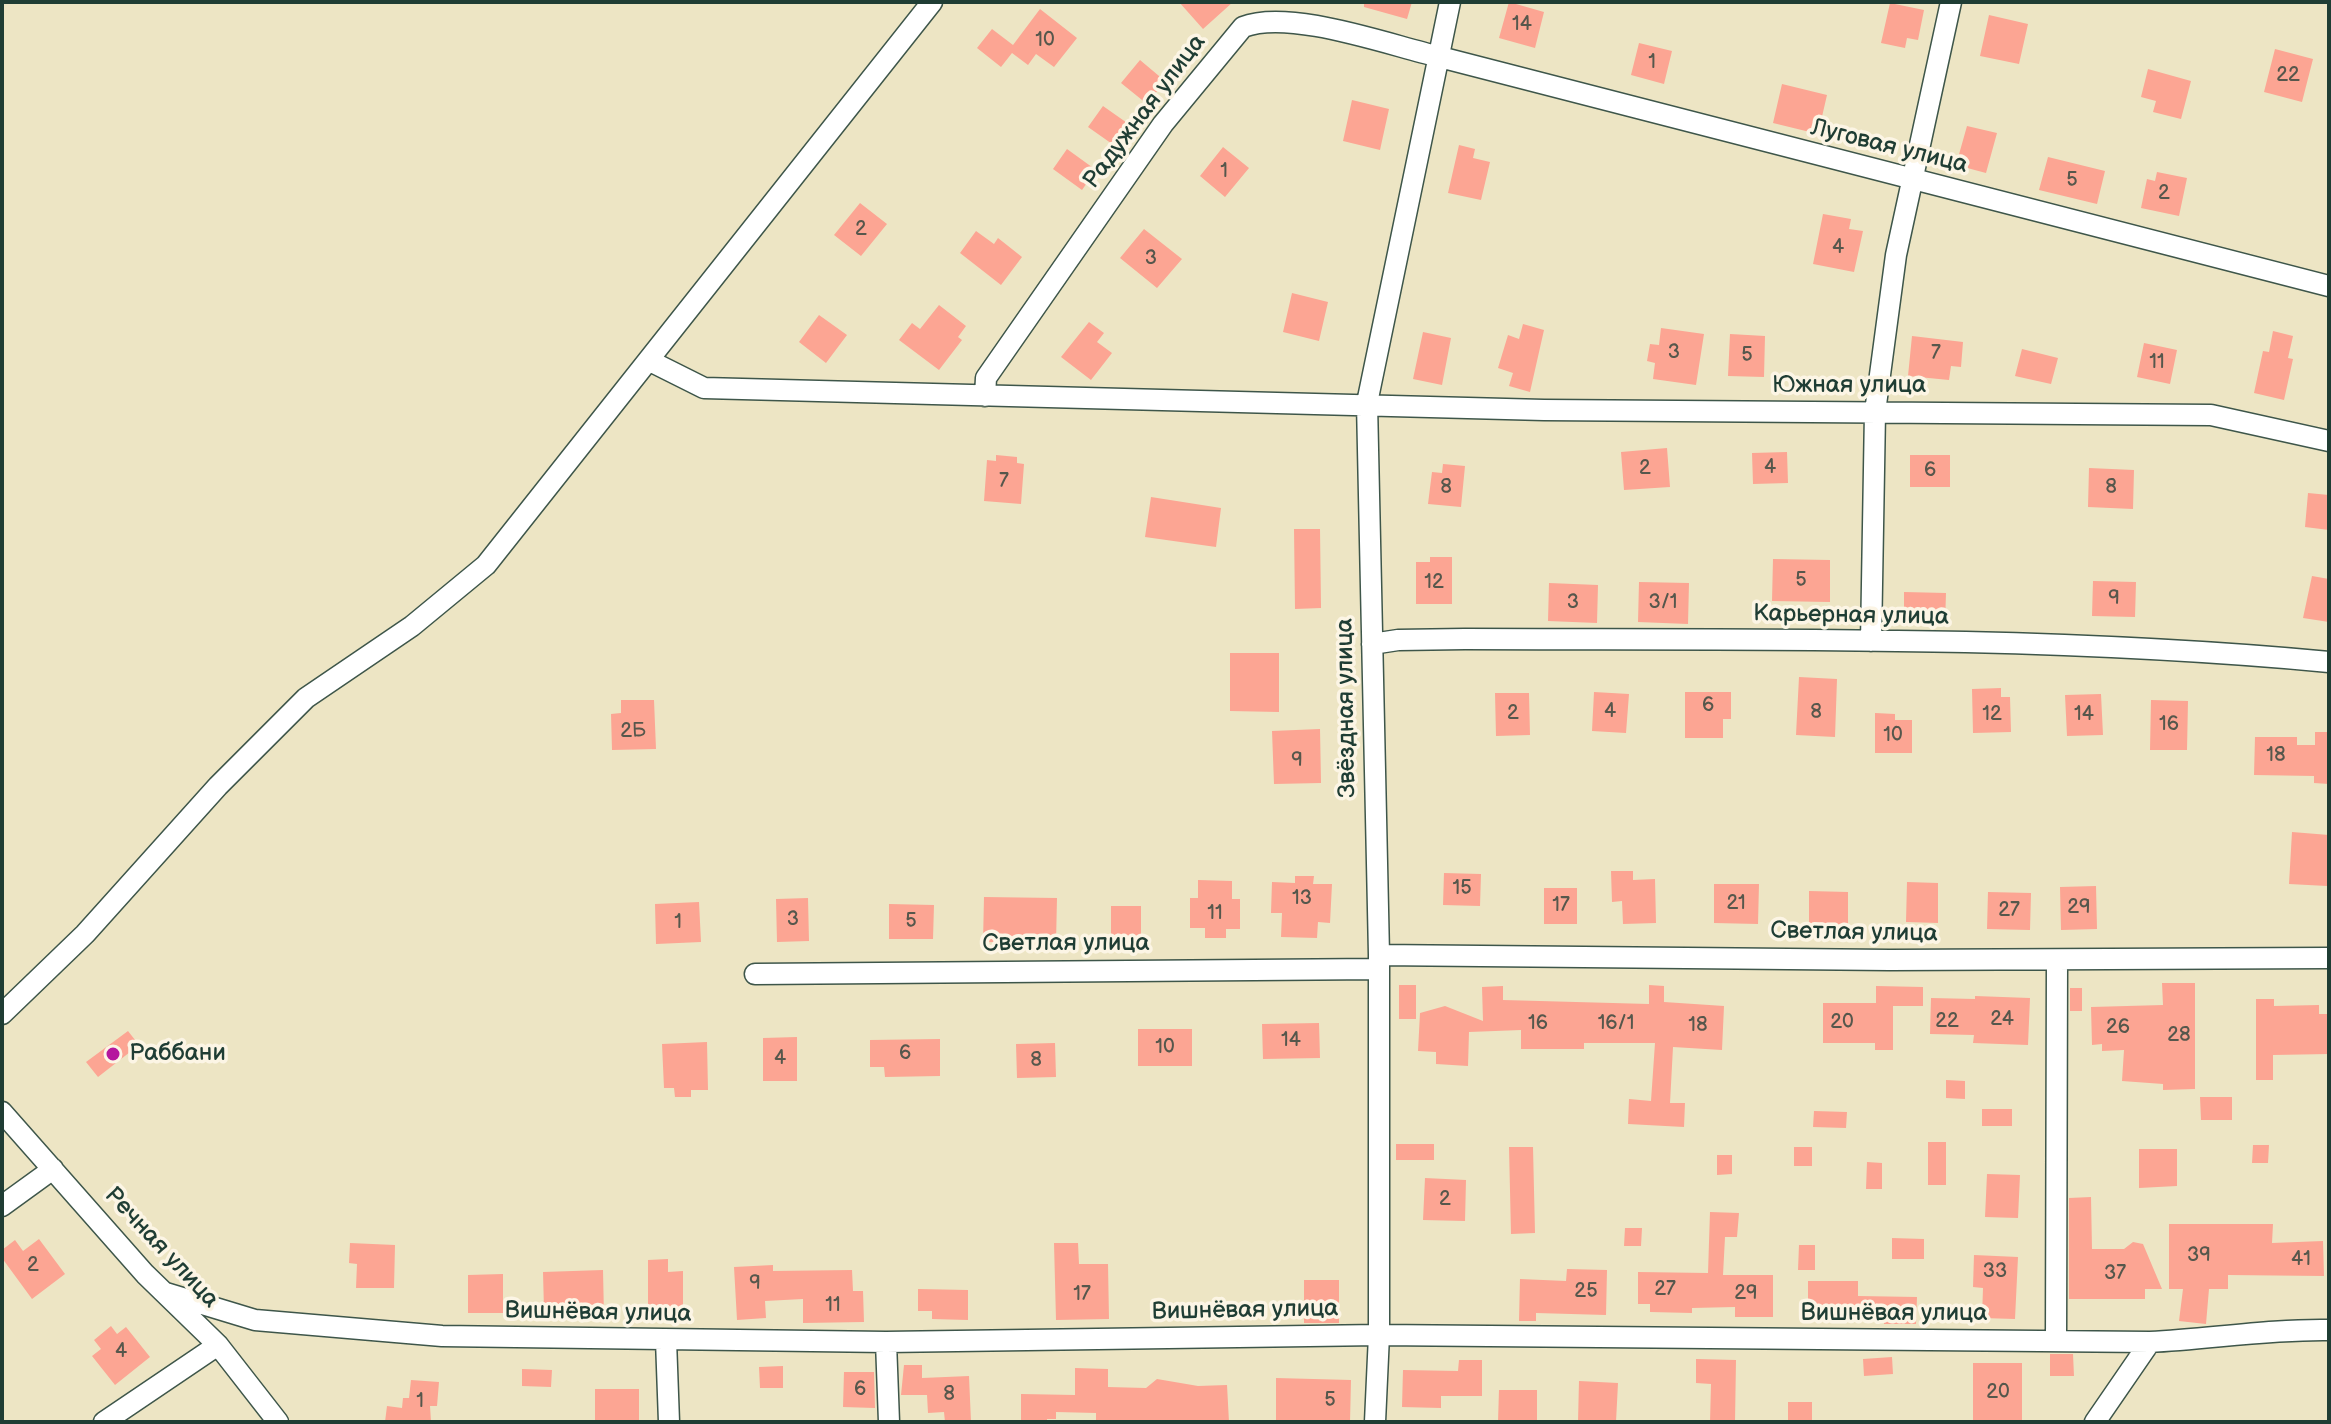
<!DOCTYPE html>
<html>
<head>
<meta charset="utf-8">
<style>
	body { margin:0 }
	#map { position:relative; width:2331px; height:1424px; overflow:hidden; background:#ede5c4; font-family:"Balsamiq Sans",sans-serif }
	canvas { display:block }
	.frame { position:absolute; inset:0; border:4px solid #1f3d34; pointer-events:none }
</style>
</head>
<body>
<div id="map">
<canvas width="2331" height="1424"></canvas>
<div class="frame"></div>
</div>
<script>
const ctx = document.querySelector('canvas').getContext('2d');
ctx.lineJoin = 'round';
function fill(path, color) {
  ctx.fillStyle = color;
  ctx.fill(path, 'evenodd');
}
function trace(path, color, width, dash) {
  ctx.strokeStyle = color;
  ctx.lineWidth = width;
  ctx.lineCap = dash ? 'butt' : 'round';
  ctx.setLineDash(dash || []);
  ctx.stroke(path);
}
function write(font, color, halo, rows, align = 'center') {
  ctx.font = font + ' "Balsamiq Sans",sans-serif';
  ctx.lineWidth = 7;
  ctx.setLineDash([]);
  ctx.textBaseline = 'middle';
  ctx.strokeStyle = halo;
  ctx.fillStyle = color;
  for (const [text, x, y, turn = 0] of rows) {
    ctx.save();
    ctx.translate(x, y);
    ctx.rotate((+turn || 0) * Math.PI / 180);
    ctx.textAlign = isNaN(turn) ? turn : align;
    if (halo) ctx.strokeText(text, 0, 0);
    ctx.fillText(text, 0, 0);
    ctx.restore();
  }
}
const building = new Path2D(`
	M1179 2H1233L1203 29Z
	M1364 2H1412L1407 19 1364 7Z
	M1509 2 1544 12 1535 48 1499 38Z
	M1890 3 1924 10 1918 40 1907 38 1905 48 1881 43Z
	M1040 9 1077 38 1054 67 1036 54 1028 65 1012 53 1001 67 977 48 992 29 1013 45Z
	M1989 15 2028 24 2019 64 1980 56Z
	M1639 43 1672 51 1664 84 1631 75Z
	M2275 49 2313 59 2302 102 2264 92Z
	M1140 60 1165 81 1147 104 1121 83Z
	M2148 69 2191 81 2181 119 2153 112 2156 101 2141 97Z
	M1782 84 1827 95 1818 134 1773 123Z
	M1352 100 1389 109 1380 150 1343 141Z
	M1103 106 1130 125 1115 146 1088 127Z
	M1967 126 1997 133 1986 173 1956 165Z
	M1459 145 1475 149 1473 158 1490 162 1481 200 1448 193Z
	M1223 147 1249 168 1225 197 1200 176Z
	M1067 149 1096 170 1082 190 1053 169Z
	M2048 157 2105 171 2097 204 2039 190Z
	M2157 172 2187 178 2179 216 2141 208 2147 179 2155 181Z
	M860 203 887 224 861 256 834 235Z
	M1823 214 1851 219 1849 229 1863 231 1854 272 1813 264Z
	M1144 229 1182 259 1157 288 1120 258Z
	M976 231 994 244 998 238 1022 257 1001 285 960 253Z
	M1292 293 1328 302 1319 341 1283 332Z
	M939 305 966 326 958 337 962 340 939 370 899 340 912 323 920 329Z
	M819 315 847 335 826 363 799 342Z
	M1089 322 1104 333 1097 342 1112 353 1091 380 1061 357Z
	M1523 324 1544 330 1530 392 1509 386 1513 373 1498 368 1508 335 1519 339Z
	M1661 328 1704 334 1696 385 1653 379 1655 363 1647 361 1650 344 1659 345Z
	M2273 331 2293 336 2288 358 2293 359 2284 400 2254 393 2263 351 2269 352Z
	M1423 332 1451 338 1442 385 1413 379Z
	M1730 334 1765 336 1764 377 1728 376Z
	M1912 336 1963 342 1961 367 1951 366 1949 380 1908 376Z
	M2144 343 2177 350 2170 384 2137 377Z
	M2022 349 2058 358 2051 384 2015 376Z
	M1667 448 1670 487 1624 490 1621 452Z
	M1787 452 1788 483 1753 484 1752 453Z
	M996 455 1017 457V463L1024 464 1021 504 984 501 987 460 996 461Z
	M1910 455H1950V487H1910Z
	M1443 464 1465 466 1461 507 1428 504 1432 472 1442 473Z
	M2089 468 2134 470 2133 509 2088 507Z
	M2308 493 2329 495V530L2305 527Z
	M1151 497 1221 508 1216 547 1145 537Z
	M1294 529H1320L1321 608 1295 609Z
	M1430 557H1452V604H1416V562H1430Z
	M1773 559 1830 560V602L1772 601Z
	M2312 576 2329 579V622L2303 618Z
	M2093 581 2136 582 2135 617 2092 616Z
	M1639 582 1689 583 1688 624 1638 622Z
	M1549 583 1598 585 1597 623 1548 621Z
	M1904 592 1946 593 1945 624 1909 623V609H1904Z
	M1230 653H1279V712L1230 711Z
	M1799 677 1837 679 1835 737 1796 735Z
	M2001 688V697H2010L2011 732 1973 733 1972 689Z
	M1594 692 1629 694 1626 733 1592 731Z
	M1685 692H1731V719H1723V738H1685Z
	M1495 693H1529L1530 735 1496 736Z
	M2101 694 2103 735 2067 736 2065 695Z
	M621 700H654L656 749 612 750 611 714 621 713Z
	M2151 700 2188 701 2187 750H2150Z
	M1875 713 1895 714V720H1912V753H1875Z
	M1320 729 1321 783 1274 784 1272 731Z
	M2315 732H2329V784L2314 783V776L2254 775 2255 737H2297V745H2315Z
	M2292 832 2329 835 2327 886 2289 884Z
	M1611 871H1633V880L1655 879 1656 923 1623 924 1622 901 1612 902Z
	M1444 873 1481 874 1480 906 1443 905Z
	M1295 876H1314L1313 884H1332L1330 923 1318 922 1317 938 1281 937 1282 913H1271L1272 882 1295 883Z
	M1198 880 1232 881V899H1240V929H1226V938H1205V928H1190V898H1198Z
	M1907 882 1938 883V923L1906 922Z
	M1714 884H1759L1758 924 1714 923Z
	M2096 886 2097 929 2061 930 2060 887Z
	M1544 888H1577V924H1544Z
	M1809 891 1848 892V926L1809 925Z
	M1988 892 2031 893 2030 930 1987 929Z
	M984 897 1057 898 1056 943 983 942Z
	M808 898 809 941 777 942 776 899Z
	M699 902 701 942 656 944 655 904Z
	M889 904 934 905 933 939H889Z
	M1111 906H1141V943H1111Z
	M2162 983H2195V1089L2163 1090V1084L2122 1081 2124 1050 2102 1051V1044L2092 1045 2091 1007 2163 1005Z
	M1399 985H1416V1019H1399Z
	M1649 985 1664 986V1002L1724 1006 1722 1050 1673 1047 1670 1103H1685L1684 1127 1628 1124 1629 1099 1651 1101 1655 1043H1584V1049H1521V1030L1469 1032 1468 1066 1436 1064V1052L1418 1051 1420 1013 1445 1006 1483 1021 1482 987 1503 986V1000L1649 1004Z
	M1876 986 1923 987V1006H1893V1050H1875V1043H1823V1003H1876Z
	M2070 988H2082V1011H2070Z
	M1975 996 2030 998 2028 1045 1973 1043 1974 1035 1930 1034 1931 998 1975 999Z
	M2256 999H2274V1006L2319 1005V1014H2329V1054L2273 1055V1080H2256Z
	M1319 1023 1320 1058 1263 1059 1262 1024Z
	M1138 1029H1192V1066H1138Z
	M128 1031 139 1045 98 1077 86 1062Z
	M797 1037V1081H763V1038Z
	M940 1039V1076L885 1077 884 1067H870V1040Z
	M707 1042 708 1090H691V1097H675L674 1088H664L662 1044Z
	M1055 1043 1056 1077 1017 1078 1016 1044Z
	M1946 1080 1965 1081V1099L1946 1098Z
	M2200 1097H2232V1120H2201Z
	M1982 1109H2012V1126H1982Z
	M1814 1111 1847 1112 1846 1128 1813 1127Z
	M1928 1142H1946V1185H1928Z
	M1396 1144H1434V1160H1396Z
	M2253 1145H2269L2268 1163H2252Z
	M1509 1147H1533L1535 1233 1511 1234Z
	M1794 1147H1812V1166H1794Z
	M2139 1149H2177V1186L2139 1188Z
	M1717 1155H1732V1174L1717 1175Z
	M1867 1162 1882 1163V1189H1866Z
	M1987 1174 2020 1175 2018 1218 1985 1217Z
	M1425 1178 1466 1180 1465 1221 1423 1220Z
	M2091 1197 2092 1249H2124L2133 1242 2143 1244 2162 1289H2145V1299H2069V1198Z
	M1710 1212 1739 1213 1737 1237H1725L1723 1275H1773V1317H1735V1307L1692 1308V1313L1650 1312V1304H1638V1272L1708 1273Z
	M2169 1224H2273L2272 1243 2323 1241 2324 1276 2228 1275V1289H2209L2206 1324 2179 1321 2183 1289H2169Z
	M1625 1228H1642L1641 1246H1624Z
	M1892 1238 1924 1239V1259H1892Z
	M39 1239 65 1274 32 1299 2 1258V1250L15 1240 23 1251Z
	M350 1243 395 1245 394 1288H356L357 1264 349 1263Z
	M1054 1243H1078L1079 1264H1108L1109 1319 1056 1320Z
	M1799 1245H1815V1270H1798Z
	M1974 1255 2018 1257 2015 1319 1982 1318 1983 1288 1973 1287Z
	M668 1259V1272L683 1271V1309H648V1260Z
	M773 1265V1271L852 1270 853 1291H863L864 1322 803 1323V1299L765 1301 766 1318 737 1320 734 1267Z
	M1567 1269 1607 1270 1606 1315 1536 1313V1321H1519L1520 1279 1566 1281Z
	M603 1270 604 1316 564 1317 563 1310H544L543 1272Z
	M503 1274V1313H468V1275Z
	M1304 1280H1339V1323H1304Z
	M1808 1281H1858V1296L1917 1297 1916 1324H1884V1316H1822V1308L1808 1309Z
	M918 1289 968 1290V1320L932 1319V1311H918Z
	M111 1326 117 1334 126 1327 150 1357 115 1385 92 1356 101 1349 94 1340Z
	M2050 1354H2073L2074 1376H2050Z
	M1892 1357 1893 1374 1864 1376 1863 1359Z
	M1696 1359 1736 1360 1735 1422H1710L1711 1384 1696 1383Z
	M1459 1360H1482V1396H1441V1408L1402 1407 1403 1370 1458 1371Z
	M1973 1363H2022V1422H1973Z
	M904 1365H922V1378L969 1376 971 1422H945L944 1412 928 1413 927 1395H901Z
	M783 1366V1388H760L759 1367Z
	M1075 1368 1108 1369V1387L1146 1388 1157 1379 1198 1386 1227 1385 1229 1422H1096V1413L1056 1412V1419H1047V1422H1021V1394L1075 1395Z
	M522 1369 552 1370 551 1387 522 1386Z
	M844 1372H874L875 1408 843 1407Z
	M1276 1378 1351 1380 1350 1422H1276Z
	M411 1380 439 1382 437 1406H430L431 1422H385L387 1406 402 1408 403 1398H409Z
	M1579 1381 1618 1383 1616 1422H1578Z
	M595 1389H639V1422H595Z
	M1499 1390H1537V1422H1498Z
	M1788 1402H1812V1422H1788Z`);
const minor = new Path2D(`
	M650 361 704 388 1544 410 2211 415 2329 441
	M985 396 986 378 1163 124 1243 27C1289 9 1386 44 1436 56L2329 286
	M1871 641 1875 412 1896 255 1951 2
	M1372 644 1398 640 1465 639C1753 640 2042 635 2329 662
	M1379 955 1890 960 2329 958
	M755 974 1378 969
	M2 1014 85 934 218 786 306 698 412 626 486 565 932 2
	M2 1112 145 1274 218 1345 278 1422
	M2 1206 53 1169
	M166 1293 255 1320 442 1336 886 1342 1379 1335 2150 1342C2210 1339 2269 1329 2329 1330
	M666 1340 669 1422
	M2056 1341 2057 960
	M886 1342 889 1422
	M104 1422 218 1345
	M1375 1422 1379 1335V955L1367 403 1450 2
	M2095 1422 2150 1342`);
const markers = [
	[113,1054,8,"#b5179e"]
];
const numberNames = [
	["14",1522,25],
	["10",1045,41],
	["1",1652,63],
	["22",2288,76],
	["1",1224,172],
	["5",2072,181],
	["2",2164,194],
	["2",861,230],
	["4",1838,248],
	["3",1151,259],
	["3",1674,353],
	["7",1936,354],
	["5",1747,356],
	["11",2157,363],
	["4",1770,468],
	["2",1645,469],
	["6",1930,471],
	["7",1004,482],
	["8",1446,488],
	["8",2111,488],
	["5",1801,581],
	["12",1434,583],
	["9",2114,599],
	["3",1573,603],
	["3/1",1663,603],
	["6",1708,706],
	["4",1610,712],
	["8",1816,713],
	["2",1513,714],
	["12",1992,715],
	["14",2084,715],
	["16",2169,725],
	["2Б",633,732],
	["10",1893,736],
	["18",2276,756],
	["9",1297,761],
	["15",1462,889],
	["13",1302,899],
	["21",1736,904],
	["17",1561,906],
	["29",2079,908],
	["27",2009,911],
	["11",1215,914],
	["3",793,920],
	["5",911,922],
	["1",678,923],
	["24",2002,1020],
	["22",1947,1022],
	["20",1842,1023],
	["16",1538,1024],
	["16/1",1616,1024],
	["18",1698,1026],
	["26",2118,1028],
	["28",2179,1036],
	["14",1291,1041],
	["10",1165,1048],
	["6",905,1054],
	["4",780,1059],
	["8",1036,1061],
	["2",1445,1200],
	["39",2199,1256],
	["41",2301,1260],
	["2",33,1266],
	["33",1995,1272],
	["37",2115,1274],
	["9",755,1284],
	["27",1665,1290],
	["25",1586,1292],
	["29",1746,1294],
	["17",1082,1295],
	["11",833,1306],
	["4",121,1352],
	["6",860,1390],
	["20",1998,1393],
	["8",949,1395],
	["5",1330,1401],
	["1",420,1402]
];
const streetNames = [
	["Радужная улица",1145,112,-53],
	["Луговая улица",1889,147,14],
	["Южная улица",1849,386],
	["Карьерная улица",1851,616,1],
	["Звёздная улица",1347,708,-91],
	["Светлая улица",1854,933,1],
	["Светлая улица",1066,944],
	["Речная улица",161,1248,47],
	["Вишнёвая улица",1245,1311,-1],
	["Вишнёвая улица",598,1313,1],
	["Вишнёвая улица",1894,1314]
];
const poiNames = [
	["Раббани",129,1054]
];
fill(building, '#fca593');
trace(minor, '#3e564a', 23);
trace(minor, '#fff', 20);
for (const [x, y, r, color] of markers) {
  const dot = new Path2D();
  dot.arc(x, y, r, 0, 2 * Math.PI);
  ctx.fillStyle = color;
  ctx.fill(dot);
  trace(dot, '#fcf5e5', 3);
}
write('20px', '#56574c', null, numberNames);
write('24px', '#1f3d34', '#fcf5e5', streetNames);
write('24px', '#1f3d34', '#fcf5e5', poiNames, 'left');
</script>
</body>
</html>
